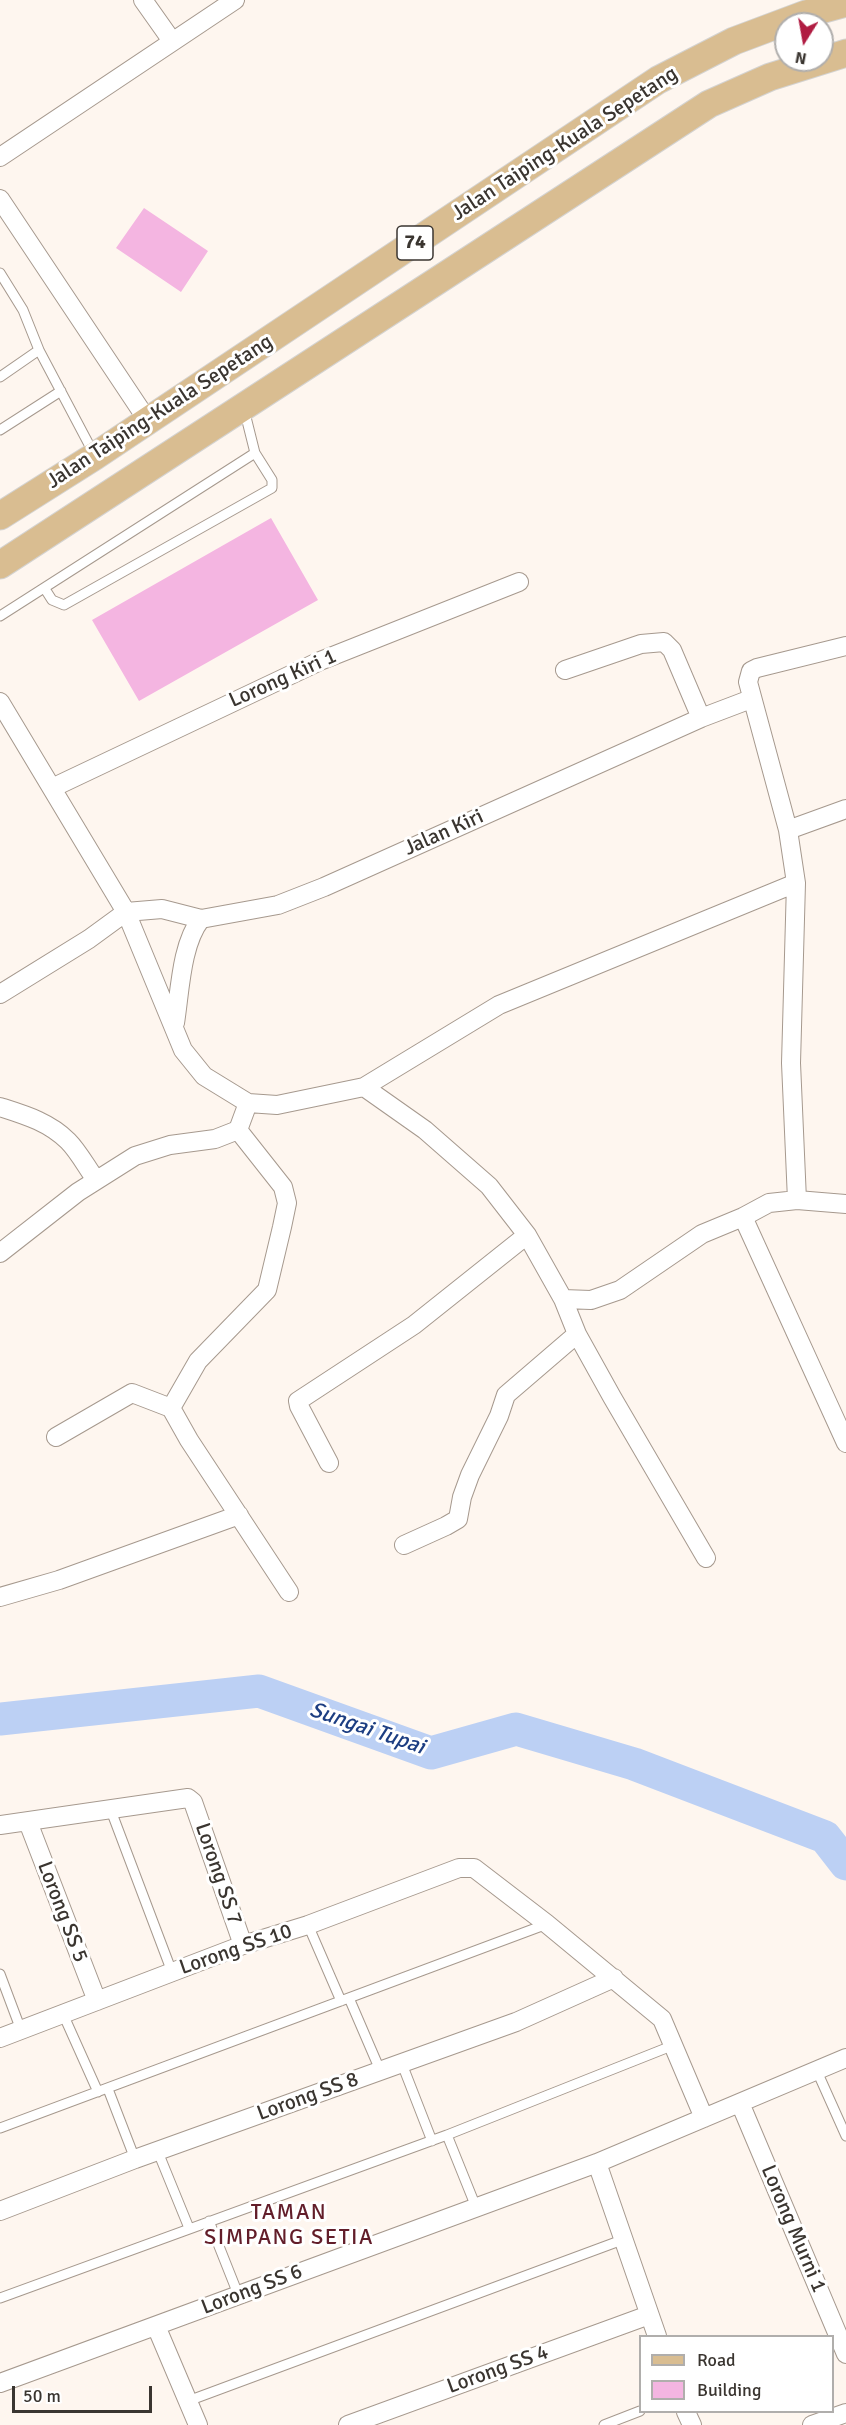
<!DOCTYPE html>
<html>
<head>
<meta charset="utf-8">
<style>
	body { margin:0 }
	#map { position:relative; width:846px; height:2425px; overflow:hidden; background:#fef6ef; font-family:Signika,sans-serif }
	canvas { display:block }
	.legend { position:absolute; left:639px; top:2335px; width:195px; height:78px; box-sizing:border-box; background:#fff; border:2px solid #b0aeac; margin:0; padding:8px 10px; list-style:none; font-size:18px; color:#3a3530 }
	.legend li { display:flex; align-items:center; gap:12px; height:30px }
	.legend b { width:30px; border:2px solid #b0aeac }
	.north { position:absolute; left:774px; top:12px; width:60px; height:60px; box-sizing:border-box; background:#fff; border:2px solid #b0aeac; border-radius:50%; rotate:191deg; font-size:16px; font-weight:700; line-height:24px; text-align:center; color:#3a3530 }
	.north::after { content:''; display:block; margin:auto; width:21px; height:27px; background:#b01c42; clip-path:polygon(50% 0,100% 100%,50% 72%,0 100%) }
	.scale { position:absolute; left:12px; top:2386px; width:140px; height:27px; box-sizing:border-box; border:3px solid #3a3530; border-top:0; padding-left:8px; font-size:18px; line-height:21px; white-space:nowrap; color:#3a3530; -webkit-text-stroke:4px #fff; paint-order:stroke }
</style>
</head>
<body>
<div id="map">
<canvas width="846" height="2425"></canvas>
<ul class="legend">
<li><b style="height:8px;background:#d9bd91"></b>Road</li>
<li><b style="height:16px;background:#f4b5e1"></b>Building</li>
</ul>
<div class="north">N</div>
<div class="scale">50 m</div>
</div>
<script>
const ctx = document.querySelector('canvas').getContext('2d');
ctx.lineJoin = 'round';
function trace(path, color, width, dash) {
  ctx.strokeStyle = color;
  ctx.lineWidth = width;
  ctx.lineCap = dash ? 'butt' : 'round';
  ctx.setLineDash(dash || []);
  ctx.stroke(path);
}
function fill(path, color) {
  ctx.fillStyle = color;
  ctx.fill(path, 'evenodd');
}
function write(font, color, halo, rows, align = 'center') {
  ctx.font = font + ' Signika,sans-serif';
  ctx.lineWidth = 6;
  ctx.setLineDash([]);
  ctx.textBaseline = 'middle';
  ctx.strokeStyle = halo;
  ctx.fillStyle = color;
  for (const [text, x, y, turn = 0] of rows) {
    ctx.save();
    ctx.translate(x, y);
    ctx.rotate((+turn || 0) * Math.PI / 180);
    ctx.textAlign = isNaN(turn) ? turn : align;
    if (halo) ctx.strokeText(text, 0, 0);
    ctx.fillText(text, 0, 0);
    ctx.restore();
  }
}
const river = new Path2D(`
	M0 1719 259 1691 431 1753 516 1729 634 1764 825 1837 846 1864`);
const building = new Path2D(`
	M144 208 208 251 181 292 116 248Z
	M271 518 318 600 139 701 92 620Z`);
const lane = new Path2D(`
	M0 273 23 310 39 350 0 377
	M39 350 94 454
	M0 430 61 391
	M45 589 52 600 64 605 272 488V480L255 453
	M0 616 255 453 244 409
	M110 1808 172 1972
	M308 1925 341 2001
	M0 1974 21 2030
	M349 1998 380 2070
	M63 2014 98 2092
	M402 2064 432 2141
	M816 2069 846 2136
	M108 2089 135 2159
	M0 2128 547 1924
	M447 2135 476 2207
	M158 2152 189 2228
	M209 2221 238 2294
	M0 2298 447 2135 674 2045
	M188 2401 622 2240
	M604 2425 640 2411`);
const street = new Path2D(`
	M143 0 172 41
	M0 157 235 0
	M0 199 148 421
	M565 670 641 644 664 642 672 650 701 718
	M0 702 126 912 183 1050 204 1076 248 1103 277 1105 364 1087 499 1005 796 883
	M52 788 320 661 519 582
	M788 830 846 809
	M0 994 89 939 126 912 162 909 201 919 278 905 324 887 701 718 751 699
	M175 1023C180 992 181 944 201 919
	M364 1087 425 1130 489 1186 527 1235 563 1299 577 1334 612 1397 706 1558
	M0 1107C25 1115 49 1122 68 1141 79 1152 87 1168 96 1180
	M238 1130 283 1187 287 1203 282 1227 267 1290 198 1361 171 1408 189 1440 289 1592
	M797 1200 791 1063 796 883 788 830 748 682 751 671 757 668 846 646
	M743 1217 846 1443
	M0 1253 78 1192 135 1156 170 1145 215 1139 238 1130 248 1103
	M563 1299 591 1300 620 1290 702 1234 743 1217 769 1203 797 1200 846 1204
	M56 1437 132 1393 171 1408
	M329 1463 299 1406 298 1401 414 1325 527 1235
	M404 1545 446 1526 458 1519 462 1497 470 1475 499 1416 506 1395 577 1334
	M0 1597 59 1580 239 1515
	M28 1822 97 2001
	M0 1825 188 1798 193 1802 243 1945
	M0 2038 243 1945 308 1925 459 1868H474L547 1924 662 2019 704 2118
	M740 2103 846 2354
	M597 2163 657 2336
	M0 2211 135 2159 516 2022 614 1978
	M156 2326 198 2425
	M0 2383 597 2163 846 2058
	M686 2412 692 2425
	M348 2425 649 2315
	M812 2425 846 2413`);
const primary = new Path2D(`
	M0 516 95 456 658 80 734 41 806 14 846 3
	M0 565 709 104 770 77 846 53`);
const shields = [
	[415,243,36]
];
const shieldNames = [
	["74",415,243]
];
const streetNames = [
	["Jalan Taiping-Kuala Sepetang",565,144,-33],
	["Jalan Taiping-Kuala Sepetang",160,412,-33],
	["Lorong Kiri 1",283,679,-24],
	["Jalan Kiri",444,833,-24],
	["Lorong SS 7",218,1874,71],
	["Lorong SS 5",62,1912,69],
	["Lorong SS 10",236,1950,-19],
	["Lorong SS 8",308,2097,-20],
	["Lorong Murni 1",793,2229,67],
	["Lorong SS 6",252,2290,-21],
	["Lorong SS 4",498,2370,-20]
];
const waterNames = [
	["Sungai Tupai",367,1729,19]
];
const neighbourhoodNames = [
	["TAMAN",289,2213],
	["SIMPANG SETIA",289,2238]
];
trace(river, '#bcd0f4', 33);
fill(building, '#f4b5e1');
trace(lane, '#a6998e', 11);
trace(street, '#a6998e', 20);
trace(primary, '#d4d3d1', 29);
trace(lane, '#fff', 9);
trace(street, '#fff', 18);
trace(primary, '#d9bd91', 27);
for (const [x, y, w] of shields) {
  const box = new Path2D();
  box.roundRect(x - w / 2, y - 17, w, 34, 4.5);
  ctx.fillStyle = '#fff';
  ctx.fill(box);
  trace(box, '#3a3530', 1.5);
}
write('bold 20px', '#3a3530', null, shieldNames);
write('21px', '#3a3530', '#fff', streetNames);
write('italic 22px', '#1d3e82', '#fff', waterNames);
ctx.letterSpacing = '1.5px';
write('22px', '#621d29', '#fff', neighbourhoodNames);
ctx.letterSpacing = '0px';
</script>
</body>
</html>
